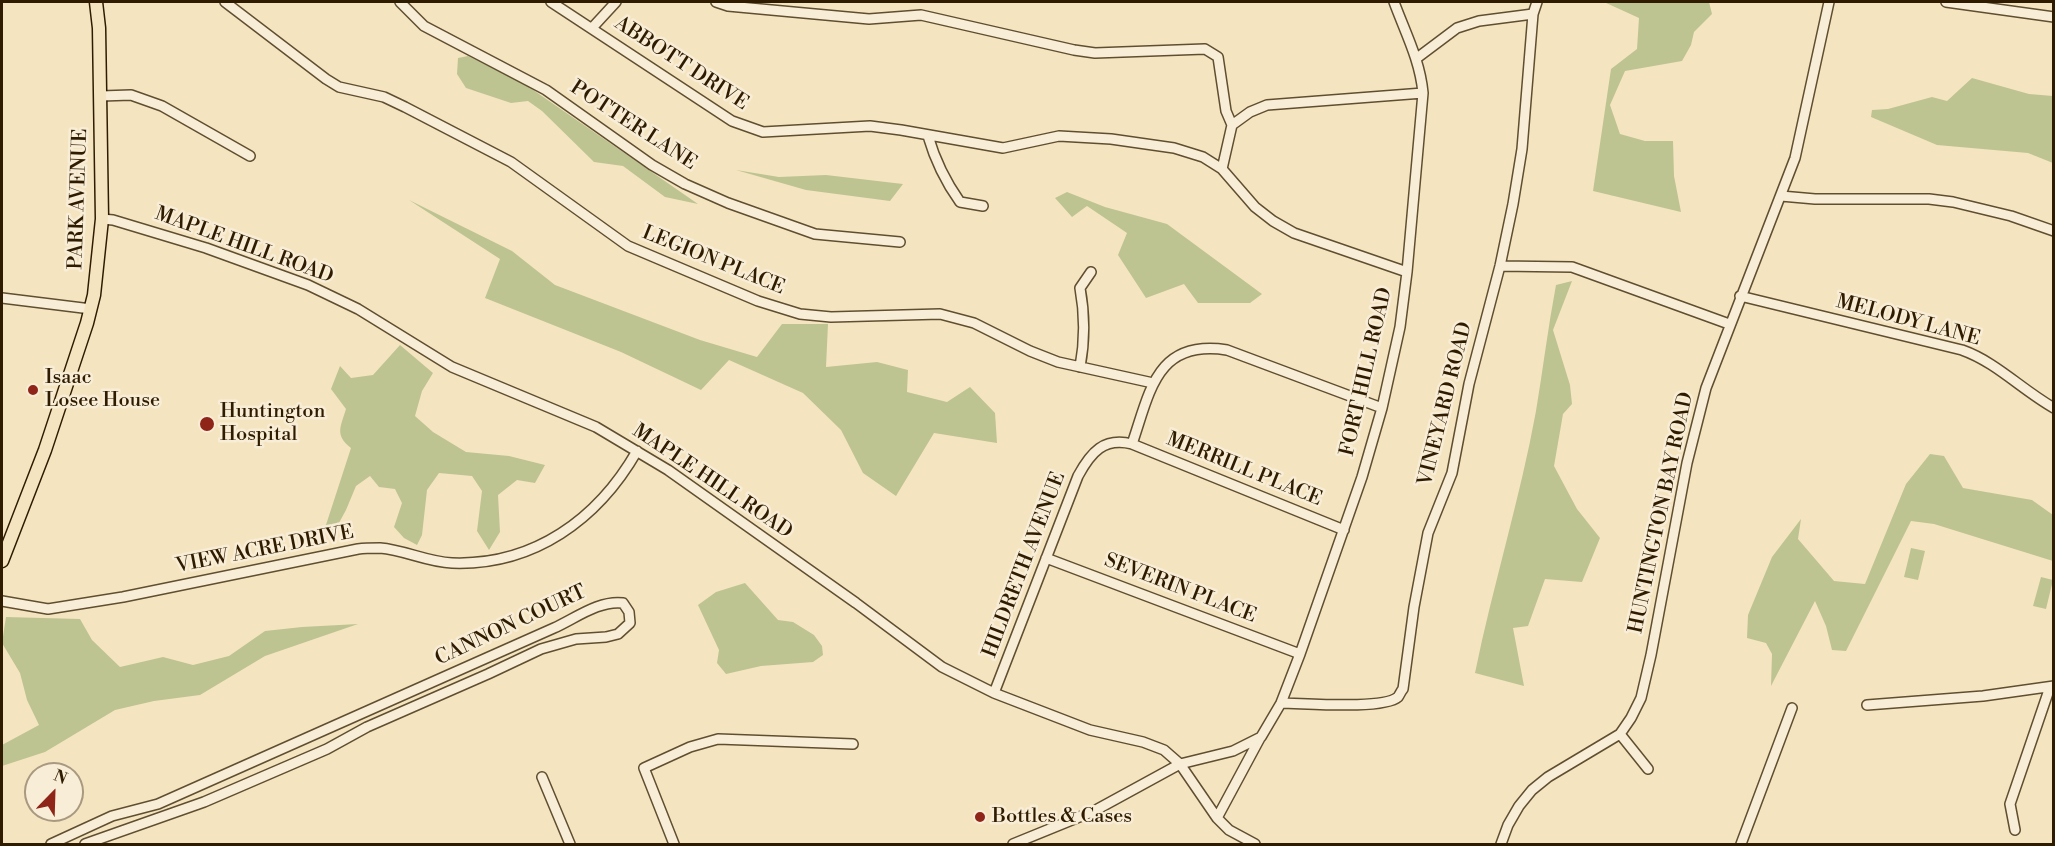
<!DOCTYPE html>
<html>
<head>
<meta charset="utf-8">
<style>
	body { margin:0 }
	#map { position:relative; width:2055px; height:846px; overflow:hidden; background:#f5e4c0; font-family:"Libre Bodoni",serif }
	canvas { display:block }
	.frame { position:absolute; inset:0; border:3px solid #2f1c00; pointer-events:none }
	.north { position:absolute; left:24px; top:762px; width:60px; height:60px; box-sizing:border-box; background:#f8edd6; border:2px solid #a89980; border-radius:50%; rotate:23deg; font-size:16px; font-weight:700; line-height:24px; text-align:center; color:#2f1c00 }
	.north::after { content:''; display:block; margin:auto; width:21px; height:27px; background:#8f2418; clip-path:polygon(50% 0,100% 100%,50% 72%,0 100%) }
</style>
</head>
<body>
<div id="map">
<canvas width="2055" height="846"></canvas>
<div class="frame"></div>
<div class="north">N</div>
</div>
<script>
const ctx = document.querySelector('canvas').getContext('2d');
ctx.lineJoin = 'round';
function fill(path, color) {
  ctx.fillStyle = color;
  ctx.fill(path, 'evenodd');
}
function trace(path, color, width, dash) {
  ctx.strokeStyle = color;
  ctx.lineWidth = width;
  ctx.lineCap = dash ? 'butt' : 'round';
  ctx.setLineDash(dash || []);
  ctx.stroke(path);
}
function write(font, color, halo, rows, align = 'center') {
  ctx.font = font + ' "Libre Bodoni",serif';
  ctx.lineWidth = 5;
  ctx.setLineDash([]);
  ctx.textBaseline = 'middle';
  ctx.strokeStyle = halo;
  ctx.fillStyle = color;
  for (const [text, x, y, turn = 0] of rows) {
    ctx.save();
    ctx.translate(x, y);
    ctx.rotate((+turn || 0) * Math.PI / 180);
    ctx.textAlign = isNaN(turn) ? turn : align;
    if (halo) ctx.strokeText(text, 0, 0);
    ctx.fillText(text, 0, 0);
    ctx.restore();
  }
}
const green = new Path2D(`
	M1604 2H1709L1712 14 1694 32 1691 45 1682 61 1625 71 1610 105 1620 134 1645 141H1673L1674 176 1681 212 1593 191 1611 69 1637 49 1639 18Z
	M468 56 526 85 698 204 665 197 623 166 594 162 542 111 528 101 511 103 466 88 457 74 458 58Z
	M1972 78 2029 94 2053 96V163L2028 153 1937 145 1871 117 1872 110 1888 109 1932 97 1947 101Z
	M736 170 779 177 826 175 903 184 890 201 806 190Z
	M1067 192 1105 207 1167 224 1262 294 1250 303H1198L1184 284 1146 298 1118 255 1127 233 1087 206 1072 217 1055 198Z
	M409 200 512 251 555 285 700 340 757 357 782 324H828L826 367 877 362 908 370 907 392 947 402 970 387 995 413 997 443 934 433 896 496 863 473 841 430 803 393 729 360 701 390 621 352 485 298 500 259Z
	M1572 281 1553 330 1570 385 1572 404 1563 414 1554 466 1577 509 1600 538 1582 582 1545 579 1528 626 1513 628 1524 686 1475 673C1493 585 1520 499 1536 411 1543 369 1548 327 1556 285Z
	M400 345 433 373 422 391 415 416 433 432 466 452 509 456 545 465 535 483 517 480 498 495 500 532 489 550 477 531 482 491 472 476 439 473 427 490 422 535 417 545 404 538 394 527 402 503 395 489 379 487 370 476 356 486 346 510 334 532 324 531 351 448C334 435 341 426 346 409L331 389 340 366 351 378 373 375Z
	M1930 454 1944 456 1963 488 2032 500 2053 515V561L1934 524 1911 521 1846 651 1832 650 1826 626 1815 601 1771 686 1772 654 1766 643 1747 638 1748 615 1772 557 1801 519 1798 539 1834 581 1865 584 1906 484Z
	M1911 548 1925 551 1918 580 1904 577Z
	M2041 577 2053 580 2046 609 2033 606Z
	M745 583 778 620 793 622 814 635 822 646 823 655 813 662 761 666 726 674 717 663 719 650 698 605 716 592Z
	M6 617 80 619 92 640 120 667 163 657 193 665 229 656 265 631 302 627 358 624 265 656 200 695 154 701 115 710 45 752 2 766V745L39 725 27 700 20 673 2 643Z`);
const minor = new Path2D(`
	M225 2 326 79 339 87 384 97 405 107 511 162 628 246 758 301 800 314 831 317 940 314 974 323 1030 351 1058 362 1153 383
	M400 2 424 26 546 90 652 165 685 184 728 203 815 234 900 242
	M551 2 732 121 763 132 870 126 901 130 1003 148 1059 136 1111 139 1174 148 1203 157 1222 169 1255 207 1273 221 1294 233 1407 272
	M716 2 728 6 869 19 921 15 1074 50 1095 53 1205 49 1218 57 1226 111 1232 125 1222 169
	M1946 2 2054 17
	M592 28 616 2
	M1417 58 1457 28 1479 21 1533 14
	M101 96 131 95 162 106 250 156
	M1232 125 1250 112 1267 105 1423 93
	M928 136C935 160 945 181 960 202L983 206
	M1781 196 1815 199H1929L1953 202 2011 216 2054 231
	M102 219 113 220 206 248 308 285 358 309 452 367 596 427 668 470 856 603 942 667 994 693 1090 730 1143 742 1164 750 1180 764 1217 818 1229 830 1255 844
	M1500 266 1572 267 1729 324
	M1740 296 1962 350C1996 362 2022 390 2054 408
	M2 298 91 309
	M1080 367C1085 340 1085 315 1080 288L1091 272
	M1132 444C1150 392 1156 339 1227 350L1382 408
	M1046 558 1300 654
	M2 601 48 609 123 597 358 549C365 548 373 548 380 548 405 550 427 562 452 563 534 566 598 519 637 451
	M994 693 1078 476C1091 452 1104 437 1132 444L1344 530
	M1281 703C1303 703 1383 710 1398 697 1400 694 1401 691 1403 689L1414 607 1428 533 1452 473 1469 384 1500 266 1513 204 1522 149 1533 14 1537 2
	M1867 705 1983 696 2054 686
	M1620 734 1648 769
	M542 777 570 844
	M1217 818 1260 738
	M2015 830 2010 804 2050 687
	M51 844 112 816 158 804 554 628C576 618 599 600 623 603L629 612 630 623 618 634 606 637 576 639 541 649 488 674 367 727 327 749 204 802 85 844
	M674 844 644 768 690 747 718 739 853 744
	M1013 844 1094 811 1180 764 1233 751 1261 737 1281 703 1300 654 1362 477 1382 408 1400 327 1407 272 1423 93C1420 60 1405 32 1394 2
	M1501 844 1508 825 1519 806 1532 790 1548 777 1620 734 1631 718 1641 698 1651 655 1687 463 1706 388 1795 158 1829 2
	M1741 844 1792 708`);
const major = new Path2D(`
	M2 561 45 450 87 323 94 295 102 219 99 28 96 2`);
const markers = [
	[33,390,6,"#8f2418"],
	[207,424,8,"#8f2418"],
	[980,817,6,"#8f2418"]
];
const streetNames = [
	["ABBOTT DRIVE",681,64,33],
	["POTTER LANE",633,126,33],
	["PARK AVENUE",79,199,-88],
	["MAPLE HILL ROAD",244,246,20],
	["LEGION PLACE",713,261,22],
	["MELODY LANE",1908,321,15],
	["FORT HILL ROAD",1367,372,-77],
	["VINEYARD ROAD",1446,404,-76],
	["MERRILL PLACE",1244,470,22],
	["MAPLE HILL ROAD",712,482,34],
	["HUNTINGTON BAY ROAD",1662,513,-78],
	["VIEW ACRE DRIVE",265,550,-11],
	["HILDRETH AVENUE",1025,565,-69],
	["SEVERIN PLACE",1180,589,21],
	["CANNON COURT",511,626,-25]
];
const poiNames = [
	["Isaac",45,378],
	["Losee House",45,401],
	["Huntington",220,412],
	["Hospital",220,435],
	["Bottles & Cases",992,817]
];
fill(green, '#bdc491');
trace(minor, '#604e30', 12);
trace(major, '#2f1c00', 15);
trace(minor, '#f8edd6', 9);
trace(major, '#f5e4c0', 12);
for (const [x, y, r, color] of markers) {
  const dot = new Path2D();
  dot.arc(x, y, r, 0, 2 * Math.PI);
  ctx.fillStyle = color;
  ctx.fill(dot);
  trace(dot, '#f8edd6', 2);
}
write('20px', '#2f1c00', '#f8edd6', streetNames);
write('20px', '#2f1c00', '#f8edd6', poiNames, 'left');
</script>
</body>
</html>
